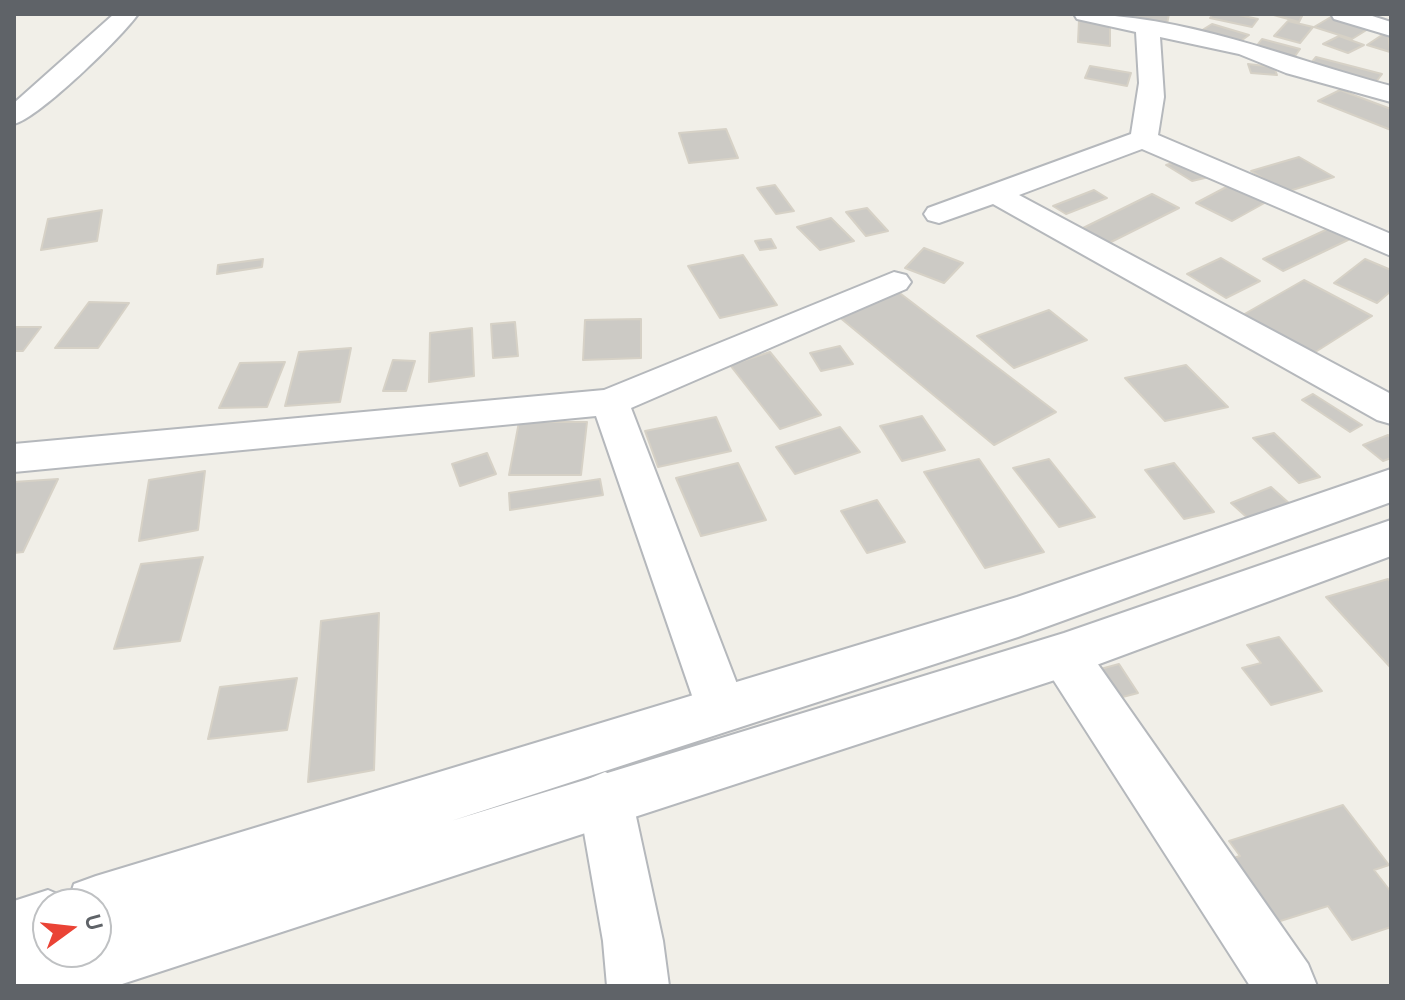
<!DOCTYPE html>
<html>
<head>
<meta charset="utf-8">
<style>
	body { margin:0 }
	#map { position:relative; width:1405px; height:1000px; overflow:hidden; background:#f1efe8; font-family:Figtree,sans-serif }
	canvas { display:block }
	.frame { position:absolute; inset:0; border:16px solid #5f6368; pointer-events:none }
	.north { position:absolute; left:32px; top:888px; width:80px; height:80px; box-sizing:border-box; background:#fff; border:2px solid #bfc1c3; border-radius:50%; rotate:75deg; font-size:22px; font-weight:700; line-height:32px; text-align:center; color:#5f6368 }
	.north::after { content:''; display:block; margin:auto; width:28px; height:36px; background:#ea4335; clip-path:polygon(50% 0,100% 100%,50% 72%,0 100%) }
</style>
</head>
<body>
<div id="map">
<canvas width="1405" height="1000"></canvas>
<div class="frame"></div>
<div class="north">U</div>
</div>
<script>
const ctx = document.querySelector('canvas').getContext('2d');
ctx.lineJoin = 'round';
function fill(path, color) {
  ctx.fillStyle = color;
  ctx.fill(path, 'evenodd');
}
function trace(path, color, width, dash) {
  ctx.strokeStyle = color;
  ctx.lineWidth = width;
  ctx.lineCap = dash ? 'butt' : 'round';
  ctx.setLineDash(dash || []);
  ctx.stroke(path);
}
const building = new Path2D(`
	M1106 14H1169L1167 24Z
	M1213 14H1234L1258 19 1252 27 1210 18Z
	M1270 14H1303L1299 22Z
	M1336 14 1373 26 1352 39 1314 27Z
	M1079 20 1110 24V46L1078 42Z
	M1288 21 1313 27 1300 43 1274 36Z
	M1212 24 1249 35 1238 43 1199 32Z
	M1388 31 1390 52 1367 45Z
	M1339 36 1364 45 1348 53 1323 44Z
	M1262 39 1300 49 1293 59 1254 49Z
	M1316 57 1382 74 1373 86 1307 68Z
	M1248 64 1274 67 1277 75 1251 73Z
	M1090 66 1131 73 1127 86 1085 78Z
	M1340 90 1391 109V130L1318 101Z
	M726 129 738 158 689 163 679 133Z
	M1299 157 1334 177 1286 192 1251 171Z
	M1182 160 1209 177 1192 181 1166 165Z
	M1232 184 1268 201 1232 221 1196 203Z
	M775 185 794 211 776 214 757 188Z
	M1094 190 1107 198 1066 214 1053 206Z
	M1152 194 1179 208 1105 245 1079 230Z
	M867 208 888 231 866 236 846 212Z
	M102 210 97 241 41 250 48 219Z
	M831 218 854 241 820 250 797 227Z
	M1330 228 1350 239 1283 271 1263 259Z
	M771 239 776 248 760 250 755 241Z
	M924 248 963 263 944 283 905 268Z
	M743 255 777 305 720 318 688 266Z
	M1221 258 1260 281 1226 298 1187 274Z
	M263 259 262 267 217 274 218 265Z
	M1365 259 1391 270V291L1377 303 1334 283Z
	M1304 280 1372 316 1309 356 1241 316Z
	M897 291 1056 412 994 445 838 316Z
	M89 302 129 303 98 348H55Z
	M1049 310 1087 340 1014 368 977 336Z
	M641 319V358L583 360 585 320Z
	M515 322 518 356 493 358 491 324Z
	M14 327H41L23 351H14Z
	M472 328 474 376 429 382 430 333Z
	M840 346 853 364 821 371 810 353Z
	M351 348 340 402 285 406 299 352Z
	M770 352 821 415 780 429 730 365Z
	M393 360 415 361 406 391H383Z
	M285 362 267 407 219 408 240 363Z
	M1186 365 1228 407 1165 421 1125 378Z
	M1313 394 1362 425 1350 432 1302 400Z
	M922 416 945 450 902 461 880 426Z
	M716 417 731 451 658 467 645 431Z
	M519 422H587L581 475H509Z
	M840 427 860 452 795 474 776 447Z
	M1274 433 1320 477 1299 483 1253 438Z
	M1388 435 1391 438V458L1383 461 1363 445Z
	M487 453 496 474 460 486 452 464Z
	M979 459 1044 552 985 568 924 472Z
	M1049 459 1095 517 1059 527 1013 468Z
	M738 463 766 520 701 536 676 478Z
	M1174 463 1214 512 1184 519 1145 470Z
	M205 471 198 530 139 541 149 480Z
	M58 479 23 552 14 553V482Z
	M600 479 603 495 510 510 509 493Z
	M1271 487 1290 504 1251 521 1231 503Z
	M877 500 905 542 867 553 841 511Z
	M203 557 180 641 114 649 141 564Z
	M1388 579 1391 583V668L1326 597Z
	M379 613 374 770 308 782 321 621Z
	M1279 637 1322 691 1271 705 1242 668 1261 663 1247 645Z
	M1119 664 1138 693 1111 700 1093 671Z
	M297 678 287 730 208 739 220 687Z
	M1343 805 1389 865 1374 870 1391 892V927L1352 940 1328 906 1258 928 1217 863 1240 856 1229 841Z`);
const minor = new Path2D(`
	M114 14H138C122 37 39 118 14 124V103Z
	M1074 14C1184 14 1286 58 1391 86V102L1286 73 1239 54 1160 37 1164 97 1158 135 1391 234V256L1142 149 1019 195 1391 394V424L1377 420 993 204 939 223 928 220 924 214 928 208 1131 134 1139 83 1136 32 1077 19Z
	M1331 14H1366L1391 22V36L1334 19Z
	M894 272 906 275 911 282 906 289 631 408 747 710 740 726 722 732 704 726 697 710 596 416 14 472V444L604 390Z
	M1064 634 1081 640 1308 964 1317 986H1250L1047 670 1040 655 1047 640Z
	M605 772 624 780 632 798 663 941 669 986H607L603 941 578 798 586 780Z`);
const tertiary = new Path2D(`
	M1391 469V502L1018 637 451 821 1064 633 1391 520V556L1064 677 116 986H14V901L48 890 69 899 74 884 96 876 1017 597ZM48 904H96V952H48Z`);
fill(building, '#cccac5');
trace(building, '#d6d1c6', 2);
trace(minor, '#b5b8bc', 4);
trace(tertiary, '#b5b8bc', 4);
fill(minor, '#fff');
fill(tertiary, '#fff');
</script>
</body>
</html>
